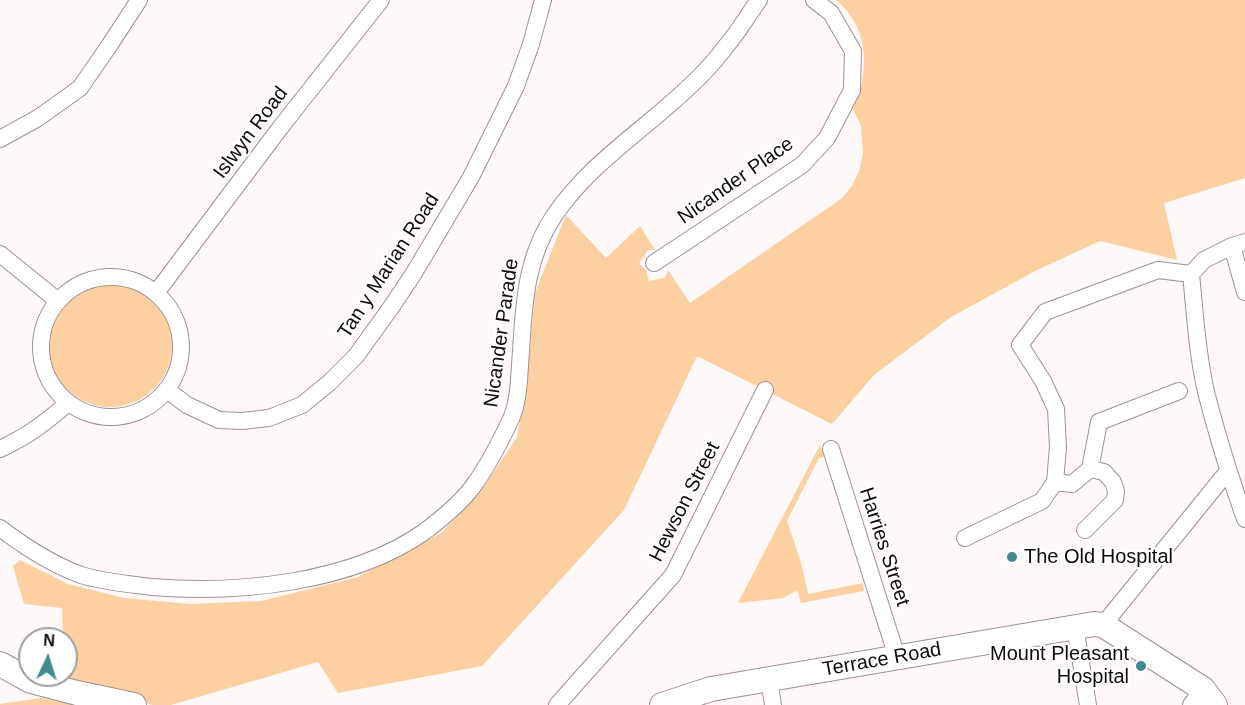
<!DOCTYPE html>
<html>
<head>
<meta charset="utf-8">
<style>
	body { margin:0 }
	#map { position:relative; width:1245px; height:705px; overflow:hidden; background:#fef8f9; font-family:Helvetica,sans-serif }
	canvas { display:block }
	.north { position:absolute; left:18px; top:627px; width:60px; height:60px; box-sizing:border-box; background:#fff; border:2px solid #9f9d9e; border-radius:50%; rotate:4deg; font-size:16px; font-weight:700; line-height:24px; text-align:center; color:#100b0c }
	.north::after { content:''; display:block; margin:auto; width:21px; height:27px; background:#428a8d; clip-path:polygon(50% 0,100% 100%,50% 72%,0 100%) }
</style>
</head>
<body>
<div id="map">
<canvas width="1245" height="705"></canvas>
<div class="north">N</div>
</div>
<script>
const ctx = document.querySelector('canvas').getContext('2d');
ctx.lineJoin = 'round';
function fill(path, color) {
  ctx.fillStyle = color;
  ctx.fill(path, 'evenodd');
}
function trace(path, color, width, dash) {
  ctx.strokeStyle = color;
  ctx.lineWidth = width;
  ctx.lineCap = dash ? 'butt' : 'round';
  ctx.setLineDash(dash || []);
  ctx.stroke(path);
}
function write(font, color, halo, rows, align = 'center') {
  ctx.font = font + ' Helvetica,sans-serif';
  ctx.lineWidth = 4.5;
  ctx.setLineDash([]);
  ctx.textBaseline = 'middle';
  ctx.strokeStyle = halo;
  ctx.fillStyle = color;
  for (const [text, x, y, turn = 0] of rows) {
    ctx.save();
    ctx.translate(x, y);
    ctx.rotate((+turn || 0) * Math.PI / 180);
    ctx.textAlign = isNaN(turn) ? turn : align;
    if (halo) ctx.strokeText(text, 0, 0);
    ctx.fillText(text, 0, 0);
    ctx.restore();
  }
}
const green = new Path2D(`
	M836 0H1245V178L1164 203 1177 260 1100 241 1035 271 951 317 874 375 832 424 697 356 624 510 482 666 338 693 318 662 171 705H152L64 677 63 675H66V639H63L62 608 24 604 13 566 20 560 68 584 124 598 190 604 261 601 358 577 441 533 479 494 517 437 527 382 535 293 566 215 606 258 640 226 655 250H648L639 264 646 270 649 281 665 278 668 270 690 303 841 199 852 186 859 171 863 154 861 126 853 109C856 100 860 91 862 82 868 50 861 21 836 0Z
	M48 345a62 62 0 1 1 124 0a62 62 0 1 1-124 0Z
	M820 445 824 457 819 458 787 521 801 562 808 594 863 583 864 591 801 603 798 592 796 591 783 598 738 603Z
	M41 698 77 705H0V704Z`);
const street = new Path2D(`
	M0 139 38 118 80 88 109 46 139 0
	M1232 246 1245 292
	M0 254 58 301
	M654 263 802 165 827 138 852 90 853 51 831 13 814 0
	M1191 274C1195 313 1197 353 1206 392 1217 435 1230 477 1245 519
	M1191 274 1204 260 1232 246 1245 242
	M41 347a70 70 0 1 1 140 0a70 70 0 1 1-140 0Z
	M156 293 280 128 381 0
	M167 390 187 405 219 420 242 421 269 418 302 405 330 382 356 356 392 306 414 273 471 177 516 86 531 44 543 0
	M0 449C28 436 45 423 68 403
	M831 449 897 657
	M1055 482 1058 447 1056 409 1043 381 1020 345 1045 312 1158 270 1191 274
	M1055 482 1072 484 1090 469 1099 422 1179 391
	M0 528C25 547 51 564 81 575 104 582 129 584 152 587 239 594 351 583 424 532 440 520 465 499 476 482 489 464 501 440 511 419 518 403 519 382 520 365 524 312 523 262 554 216 584 171 629 140 669 105 690 87 711 67 727 45 739 31 748 15 759 0
	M1085 530 1115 500 1116 491 1113 482 1104 472 1090 469
	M965 538 1042 501 1055 482
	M1103 625 1228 471
	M1075 627 1088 705
	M769 679 773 705
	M557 705 673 575 765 390
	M1191 705 1203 689`);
const secondary = new Path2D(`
	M0 664 31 681 77 693 134 705
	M662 705 711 689 1094 624 1103 625 1203 689 1215 705`);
const markers = [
	[1012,557,6,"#428a8d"],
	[1141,666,6,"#428a8d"]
];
const streetNames = [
	["Islwyn Road",251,133,-53],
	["Nicander Place",736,181,-35],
	["Tan y Marian Road",389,266,-57],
	["Nicander Parade",502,333,-82],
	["Hewson Street",685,502,-63],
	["Harries Street",884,547,72],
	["Terrace Road",882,660,-10]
];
const poiNames = [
	["The Old Hospital",1024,557],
	["Mount Pleasant",1129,654,"right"],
	["Hospital",1129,677,"right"]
];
fill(green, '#fcd0a1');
trace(street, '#9e9194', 18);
trace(secondary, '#9e9194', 26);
trace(street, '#fff', 16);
trace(secondary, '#fff', 24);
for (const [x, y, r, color] of markers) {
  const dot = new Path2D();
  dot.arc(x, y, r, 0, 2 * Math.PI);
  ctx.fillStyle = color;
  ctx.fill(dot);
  trace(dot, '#fff', 2);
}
write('20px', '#100b0c', '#fff', streetNames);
write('20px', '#100b0c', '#fff', poiNames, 'left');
</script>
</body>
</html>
